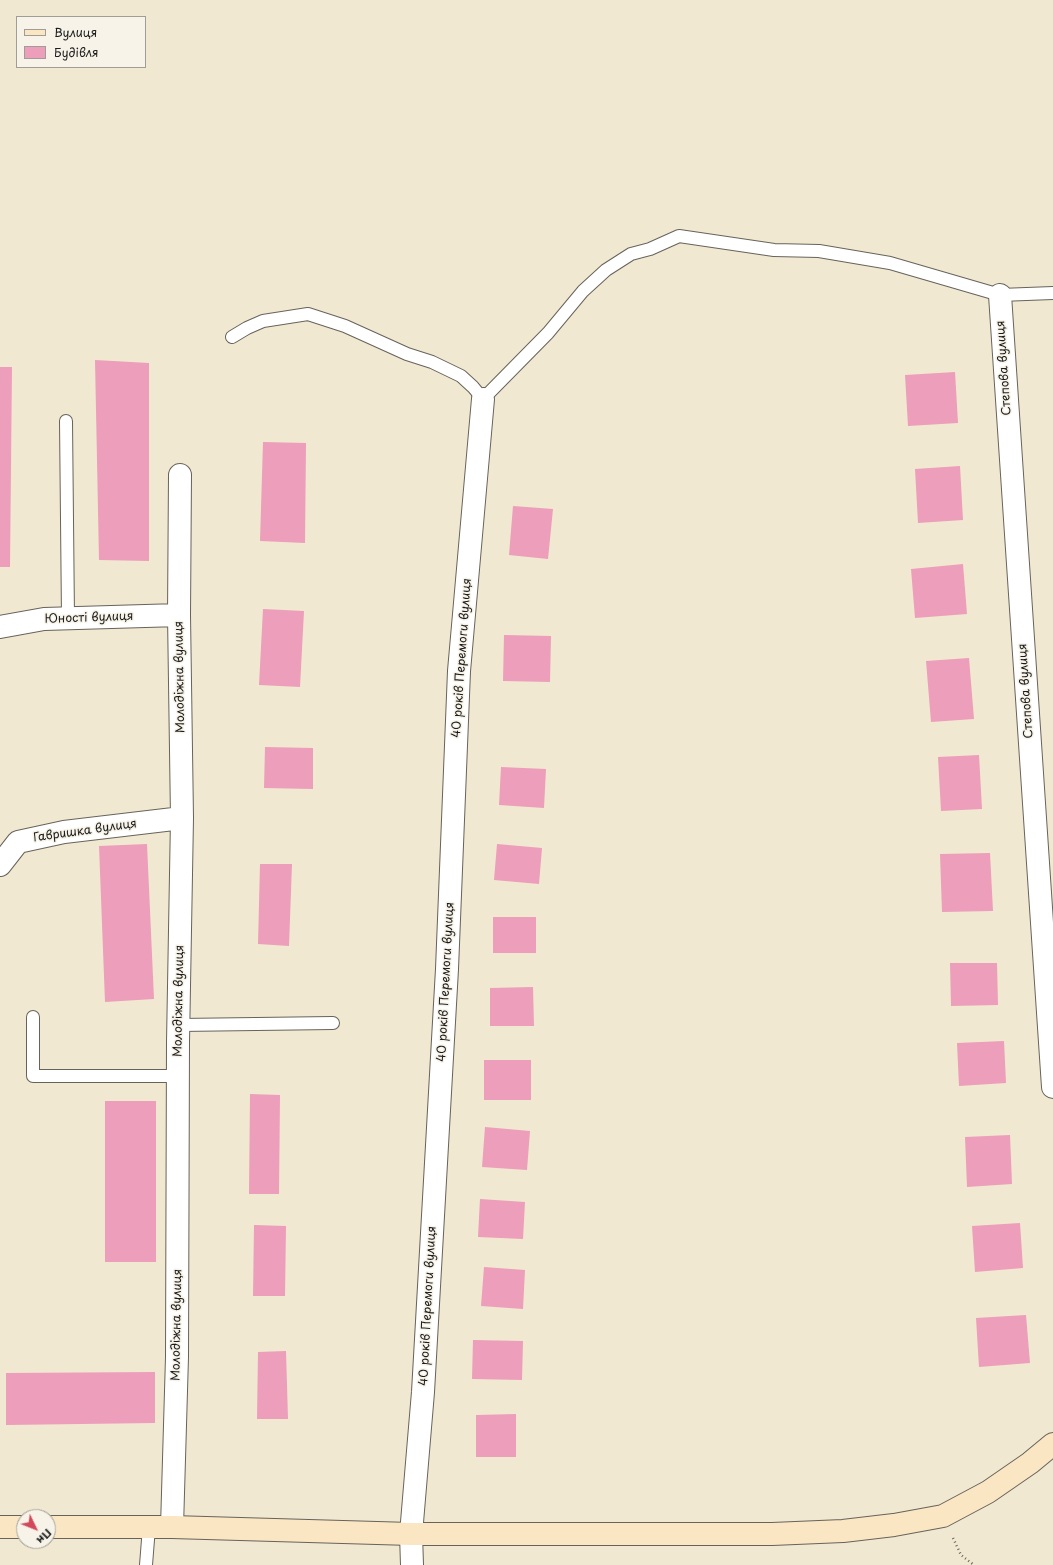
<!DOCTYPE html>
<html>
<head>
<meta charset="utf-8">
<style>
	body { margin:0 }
	#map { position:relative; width:1053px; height:1565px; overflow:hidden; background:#f1e8d1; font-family:"Playpen Sans",sans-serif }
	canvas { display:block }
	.legend { position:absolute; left:16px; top:16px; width:130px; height:52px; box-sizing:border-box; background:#f7f3e8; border:1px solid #9f9d96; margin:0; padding:5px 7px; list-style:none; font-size:12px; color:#1c1c1c }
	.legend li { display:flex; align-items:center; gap:8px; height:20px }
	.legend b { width:20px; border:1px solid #9f9d96 }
	.north { position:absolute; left:16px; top:1509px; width:40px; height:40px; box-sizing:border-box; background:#f7f3e8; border:1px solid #9f9d96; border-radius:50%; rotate:133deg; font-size:11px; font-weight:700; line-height:16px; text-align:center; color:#1c1c1c }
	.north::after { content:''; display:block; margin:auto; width:14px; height:18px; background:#d1495b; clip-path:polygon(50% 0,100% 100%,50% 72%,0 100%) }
</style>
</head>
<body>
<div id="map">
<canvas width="1053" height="1565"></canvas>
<ul class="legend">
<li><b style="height:5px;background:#fbe6c4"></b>Вулиця</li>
<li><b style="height:11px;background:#ec9ebb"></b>Будівля</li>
</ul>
<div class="north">Пн</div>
</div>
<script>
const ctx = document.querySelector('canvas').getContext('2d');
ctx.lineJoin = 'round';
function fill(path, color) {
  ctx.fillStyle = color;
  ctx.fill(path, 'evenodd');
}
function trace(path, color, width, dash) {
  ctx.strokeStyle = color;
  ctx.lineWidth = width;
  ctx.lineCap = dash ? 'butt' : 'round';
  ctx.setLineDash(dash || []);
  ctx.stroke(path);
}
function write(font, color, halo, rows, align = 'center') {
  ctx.font = font + ' "Playpen Sans",sans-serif';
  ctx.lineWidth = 3;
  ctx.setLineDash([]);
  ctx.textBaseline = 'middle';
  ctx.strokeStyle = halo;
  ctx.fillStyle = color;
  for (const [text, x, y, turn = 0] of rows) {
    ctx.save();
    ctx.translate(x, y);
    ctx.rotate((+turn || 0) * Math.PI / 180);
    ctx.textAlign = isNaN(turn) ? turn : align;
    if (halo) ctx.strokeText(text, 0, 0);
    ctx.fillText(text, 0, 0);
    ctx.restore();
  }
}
const building = new Path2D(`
	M95 360 149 363V561L99 560Z
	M0 367H12L10 567H0Z
	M955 372 958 423 908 426 905 375Z
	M263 442 306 443 305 543 260 541Z
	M960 466 963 520 918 523 915 469Z
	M513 506 553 509 548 559 509 555Z
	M963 564 967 614 915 618 911 569Z
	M263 609 304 611 300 687 259 685Z
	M504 635 551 636 550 682 503 681Z
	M969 658 974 719 931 722 926 661Z
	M265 747 313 748V789L264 788Z
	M979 755 982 809 941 811 938 757Z
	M501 767 546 769 544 808 499 805Z
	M147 844 154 999 105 1002 99 846Z
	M497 844 542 848 539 884 494 880Z
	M990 853 993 911 942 912 940 854Z
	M260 864H292L289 946 258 944Z
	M493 917H536V953H493Z
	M950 963H997L998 1005 951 1006Z
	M533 987 534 1026H490V988Z
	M1004 1041 1006 1083 959 1086 957 1043Z
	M484 1060H531V1100H484Z
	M250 1094 280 1095 279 1194H249Z
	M105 1101H156V1262H105Z
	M485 1127 530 1131 527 1170 482 1167Z
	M1010 1135 1012 1184 967 1187 965 1137Z
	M480 1199 525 1202 523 1239 478 1237Z
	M1020 1223 1023 1268 975 1272 972 1226Z
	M254 1225 286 1226 285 1296H253Z
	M484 1267 525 1270 523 1309 481 1306Z
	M1026 1315 1030 1363 979 1367 976 1318Z
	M473 1340 523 1341 522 1380 472 1379Z
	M286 1351 288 1419H257L258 1352Z
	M155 1372V1423L6 1425V1373Z
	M516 1414V1457H476V1415Z`);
const path = new Path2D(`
	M953 1538 961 1555 974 1565`);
const lane = new Path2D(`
	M232 337 247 328 263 321 308 314 345 326 407 354 432 362 461 376 473 387 483 399 548 333 583 291 606 270 631 254 650 249 679 236 774 250 819 251 890 263 1000 295 1053 293
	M66 421 68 618
	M33 1017V1076H178
	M179 1025 333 1023
	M146 1565 149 1527`);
const street = new Path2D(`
	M1000 295 1053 1087
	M0 627 44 619 179 615
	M0 865 18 842 64 832 182 818
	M172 1527 177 1357 178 1042 182 818 179 615 180 475
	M412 1565 411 1534 423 1392 447 969 459 671 483 399`);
const secondary = new Path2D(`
	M0 1527H24
	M48 1527H172L411 1534H772L843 1531 894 1525 943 1516 988 1492 1030 1463 1053 1444`);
const streetNames = [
	["Степова вулиця",1004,368,-94],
	["Юності вулиця",89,618,-2],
	["40 років Перемоги вулиця",462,658,-86],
	["Молодіжна вулиця",180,677,-91],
	["Степова вулиця",1026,691,-94],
	["Гавришка вулиця",85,831,-8],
	["40 років Перемоги вулиця",446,982,-87],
	["Молодіжна вулиця",179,1001,-89],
	["40 років Перемоги вулиця",428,1306,-87],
	["Молодіжна вулиця",177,1325,-89]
];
fill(building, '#ec9ebb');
trace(lane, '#67635b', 14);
trace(street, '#67635b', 24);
trace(secondary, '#67635b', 24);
trace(path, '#67635b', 2.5, [1, 3]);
trace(lane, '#fff', 12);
trace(street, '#fff', 22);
trace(secondary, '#fbe6c4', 22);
write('12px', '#1c1c1c', '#f7f3e8', streetNames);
</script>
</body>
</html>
